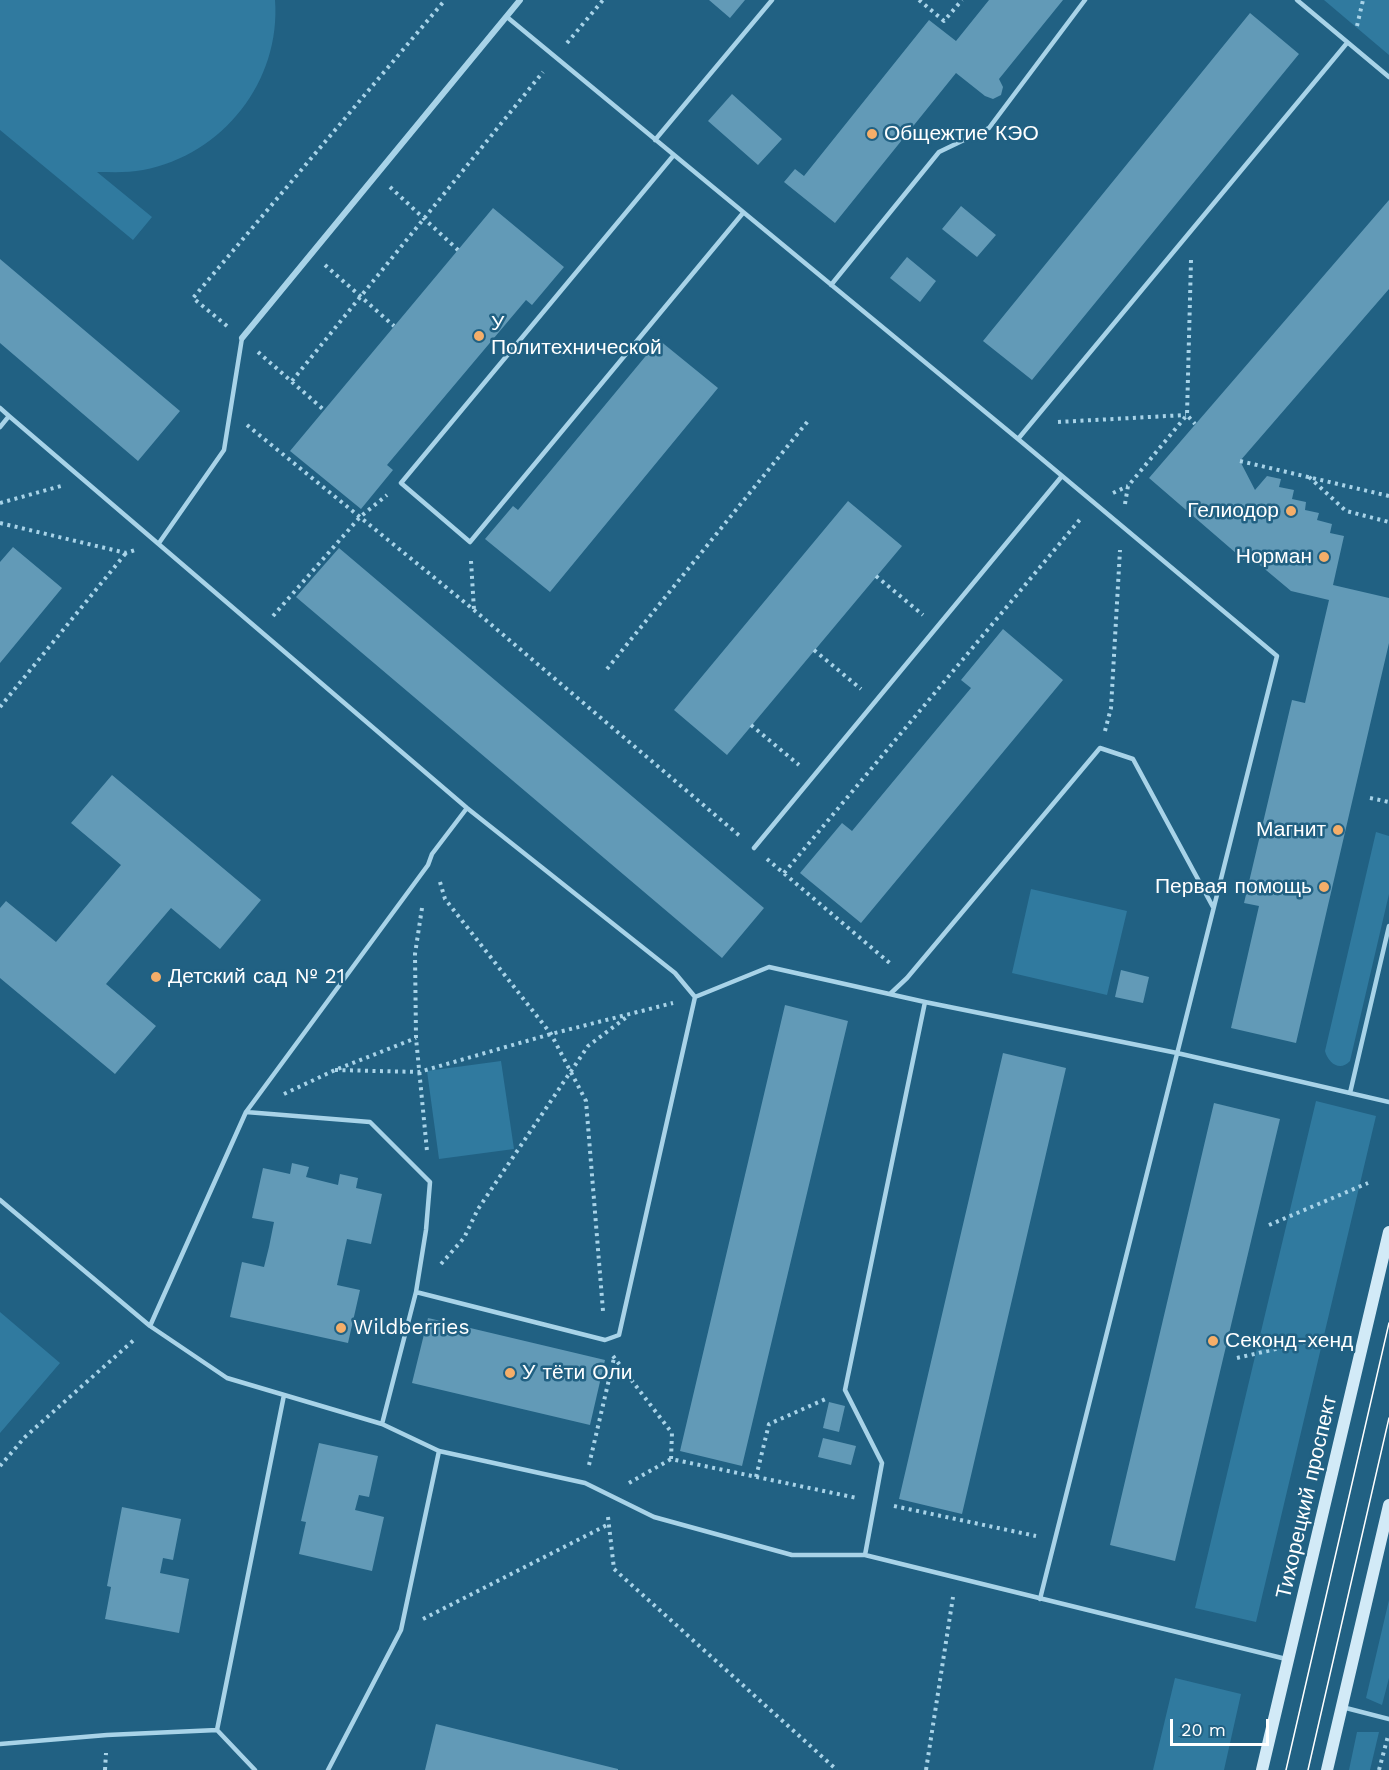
<!DOCTYPE html>
<html>
<head>
<meta charset="utf-8">
<style>
	body { margin:0 }
	#map { position:relative; width:1389px; height:1770px; overflow:hidden; background:#216183; font-family:"Work Sans",sans-serif }
	canvas { display:block }
	.scale { position:absolute; left:1170px; top:1719px; width:99px; height:27px; box-sizing:border-box; border:3px solid #fff; border-top:0; padding-left:8px; font-size:18px; line-height:21px; white-space:nowrap; color:#fff; -webkit-text-stroke:4px #216183; paint-order:stroke }
</style>
</head>
<body>
<div id="map">
<canvas width="1389" height="1770"></canvas>
<div class="scale">20 m</div>
</div>
<script>
const ctx = document.querySelector('canvas').getContext('2d');
ctx.lineJoin = 'round';
function fill(path, color) {
  ctx.fillStyle = color;
  ctx.fill(path, 'evenodd');
}
function trace(path, color, width, dash) {
  ctx.strokeStyle = color;
  ctx.lineWidth = width;
  ctx.lineCap = dash ? 'butt' : 'round';
  ctx.setLineDash(dash || []);
  ctx.stroke(path);
}
function write(font, color, halo, rows, align = 'center') {
  ctx.font = font + ' "Work Sans",sans-serif';
  ctx.lineWidth = 5;
  ctx.setLineDash([]);
  ctx.textBaseline = 'middle';
  ctx.strokeStyle = halo;
  ctx.fillStyle = color;
  for (const [text, x, y, turn = 0] of rows) {
    ctx.save();
    ctx.translate(x, y);
    ctx.rotate((+turn || 0) * Math.PI / 180);
    ctx.textAlign = isNaN(turn) ? turn : align;
    if (halo) ctx.strokeText(text, 0, 0);
    ctx.fillText(text, 0, 0);
    ctx.restore();
  }
}
const green = new Path2D(`
	M0 0H275C281 81 223 155 143 170 128 173 112 172 97 172L152 217 133 240 0 130Z
	M1324 0H1389V55Z
	M1376 832 1389 836V894L1350 1061C1340 1072 1328 1063 1325 1051Z
	M1031 889 1127 911 1107 995 1012 973Z
	M501 1061 514 1149 439 1159 427 1071Z
	M1316 1101 1376 1116 1256 1622 1195 1608Z
	M0 1312 60 1363 0 1433Z
	M1389 1600V1678L1382 1705 1366 1698Z
	M1175 1678 1241 1694 1224 1770H1153Z
	M1357 1732H1379L1370 1770H1349Z`);
const building = new Path2D(`
	M709 0H745L730 18Z
	M989 0H1063L999 79 1003 87 1001 95 993 99 985 96 956 73 835 223 784 182 795 169 804 176 929 20 956 41Z
	M1250 13 1299 54 1032 380 983 341Z
	M732 94 782 139 758 165 708 121Z
	M1389 200V289L1240 461 1255 490 1267 476 1281 479 1279 487 1294 490 1292 499 1306 502 1305 510 1319 513 1317 520 1332 524 1330 533 1344 536 1333 585 1389 598V643L1296 1043 1231 1028 1259 906 1244 903 1292 700 1305 703 1329 600 1291 591 1248 555 1244 560 1149 478Z
	M961 206 996 235 977 257 942 229Z
	M493 208 564 267 532 305 526 300 387 465 393 470 361 509 290 451Z
	M907 257 936 281 920 302 890 278Z
	M0 259 180 411 138 461 0 343Z
	M659 340 718 388 550 592 485 539 513 506 518 510Z
	M848 501 902 546 727 755 674 710Z
	M13 547 62 588 0 663V562Z
	M339 548 764 908 722 958 296 597Z
	M1003 629 1063 680 861 923 800 873 842 823 852 831 911 760 971 688 961 680Z
	M112 775 261 900 220 949 171 908 106 984 156 1026 115 1074 0 978V908L6 901 56 942 121 865 71 823Z
	M1121 970 1149 977 1143 1003 1115 997Z
	M785 1005 848 1021 742 1466 680 1451Z
	M1003 1053 1066 1068 962 1514 899 1499Z
	M1214 1103 1280 1119 1175 1561 1110 1545Z
	M292 1163 309 1167 306 1177 338 1185 340 1174 358 1178 356 1188 382 1194 371 1244 347 1239 337 1285 360 1290 348 1343 230 1317 242 1262 264 1267 269 1247 274 1222 252 1218 263 1168 290 1174Z
	M428 1318 605 1360 590 1425 412 1383Z
	M829 1402 845 1406 839 1432 823 1428Z
	M823 1438 856 1446 851 1465 818 1457Z
	M319 1443 378 1456 369 1497 359 1495 355 1510 384 1517 372 1571 299 1554 306 1522 301 1521Z
	M122 1507 181 1519 173 1560 163 1558 160 1573 189 1579 179 1633 105 1619 111 1587 107 1586Z
	M436 1724 618 1769V1770H425Z`);
const path = new Path2D(`
	M919 0 944 21 962 0
	M1357 26 1363 0
	M567 43 603 0
	M390 187 458 250
	M1191 260 1187 415 1195 424
	M325 265 394 326
	M227 326 193 298 445 0
	M258 352 324 410
	M292 381 543 72
	M1058 422 1186 415
	M247 425 474 610 741 837
	M1240 461 1389 496
	M1309 477 1346 511 1389 522
	M1113 493 1128 486
	M0 503 61 486
	M1125 504 1128 486 1187 415
	M0 523 126 553 135 550
	M471 561 474 610
	M876 576 923 615
	M273 616 360 517 387 495
	M814 650 861 689
	M607 669 808 421
	M0 707 126 553
	M751 725 799 765
	M1105 731 1111 708 1120 550
	M1370 798 1389 802
	M767 859 892 965
	M784 873 1082 517
	M440 882 445 899 551 1034 586 1101 603 1311
	M422 908 415 954 416 1038 427 1151
	M335 1070 419 1072 551 1034 673 1003
	M284 1094 335 1070 416 1038
	M1269 1225 1368 1183
	M441 1264 464 1238 478 1209 588 1046 628 1016
	M613 1356 672 1433 671 1459 857 1498
	M1237 1358 1332 1336
	M589 1465 614 1358
	M0 1466 25 1437 136 1338
	M756 1477 769 1424 828 1398
	M629 1483 671 1459
	M894 1506 1036 1536
	M608 1517 614 1569 837 1770
	M423 1619 609 1524
	M105 1770 106 1753
	M926 1770 953 1597
	M1379 1770 1388 1736`);
const lane = new Path2D(`
	M1297 0 1389 77
	M507 17 1018 439 1277 656 1040 1599
	M655 140 772 0
	M673 156 401 483 470 542 743 213
	M831 285 939 152 989 128 1085 0
	M0 408 9 416 0 427
	M9 416 467 808 675 973 695 997 769 967 925 1002 1177 1053 1389 1102
	M1018 439 1347 43
	M159 543 224 450 242 338
	M754 848 1062 476
	M890 994 907 978 1100 748 1133 759 1213 907
	M1350 1093 1389 926
	M246 1112 370 1122 430 1182 426 1230 416 1292 382 1424
	M0 1200 150 1326 227 1378 382 1424 439 1451 585 1483 654 1517 792 1555H865L1286 1659
	M416 1292 605 1340 619 1335 695 997
	M150 1326 246 1112 428 865 432 854 467 808
	M865 1555 882 1463 845 1390 925 1002
	M1342 1707 1389 1719
	M0 1744 107 1735 217 1730
	M255 1770 217 1730 284 1395
	M328 1770 401 1630 439 1451`);
const street = new Path2D(`
	M242 338 520 0`);
const secondary = new Path2D(`
	M1262 1770 1389 1232
	M1327 1770 1389 1505`);
const tram = new Path2D(`
	M1286 1770 1389 1323
	M1308 1770 1389 1418`);
const markers = [
	[872,134,6,"#f5ae69"],
	[479,336,6,"#f5ae69"],
	[1291,511,6,"#f5ae69"],
	[1324,557,6,"#f5ae69"],
	[1338,830,6,"#f5ae69"],
	[1324,887,6,"#f5ae69"],
	[156,977,6,"#f5ae69"],
	[341,1328,6,"#f5ae69"],
	[1213,1341,6,"#f5ae69"],
	[510,1373,6,"#f5ae69"]
];
const poiNames = [
	["Общежтие КЭО",884,134],
	["У",491,324],
	["Политехнической",491,348],
	["Гелиодор",1279,511,"right"],
	["Норман",1312,557,"right"],
	["Магнит",1326,830,"right"],
	["Первая помощь",1312,887,"right"],
	["Детский сад № 21",168,977],
	["Wildberries",353,1328],
	["Секонд-хенд",1225,1341],
	["У тёти Оли",522,1373]
];
const streetNames = [
	["Тихорецкий проспект",1307,1497,-77]
];
fill(green, '#307a9f');
fill(building, '#629ab7');
trace(path, '#a8d3e8', 4, [3, 4.5]);
trace(lane, '#a8d3e8', 4.5);
trace(street, '#a8d3e8', 6);
trace(secondary, '#d2eaf7', 12);
trace(tram, '#fff', 1.5);
for (const [x, y, r, color] of markers) {
  const dot = new Path2D();
  dot.arc(x, y, r, 0, 2 * Math.PI);
  ctx.fillStyle = color;
  ctx.fill(dot);
  trace(dot, '#216183', 2);
}
write('21px', '#fff', '#216183', poiNames, 'left');
write('21px', '#fff', '#216183', streetNames);
</script>
</body>
</html>
